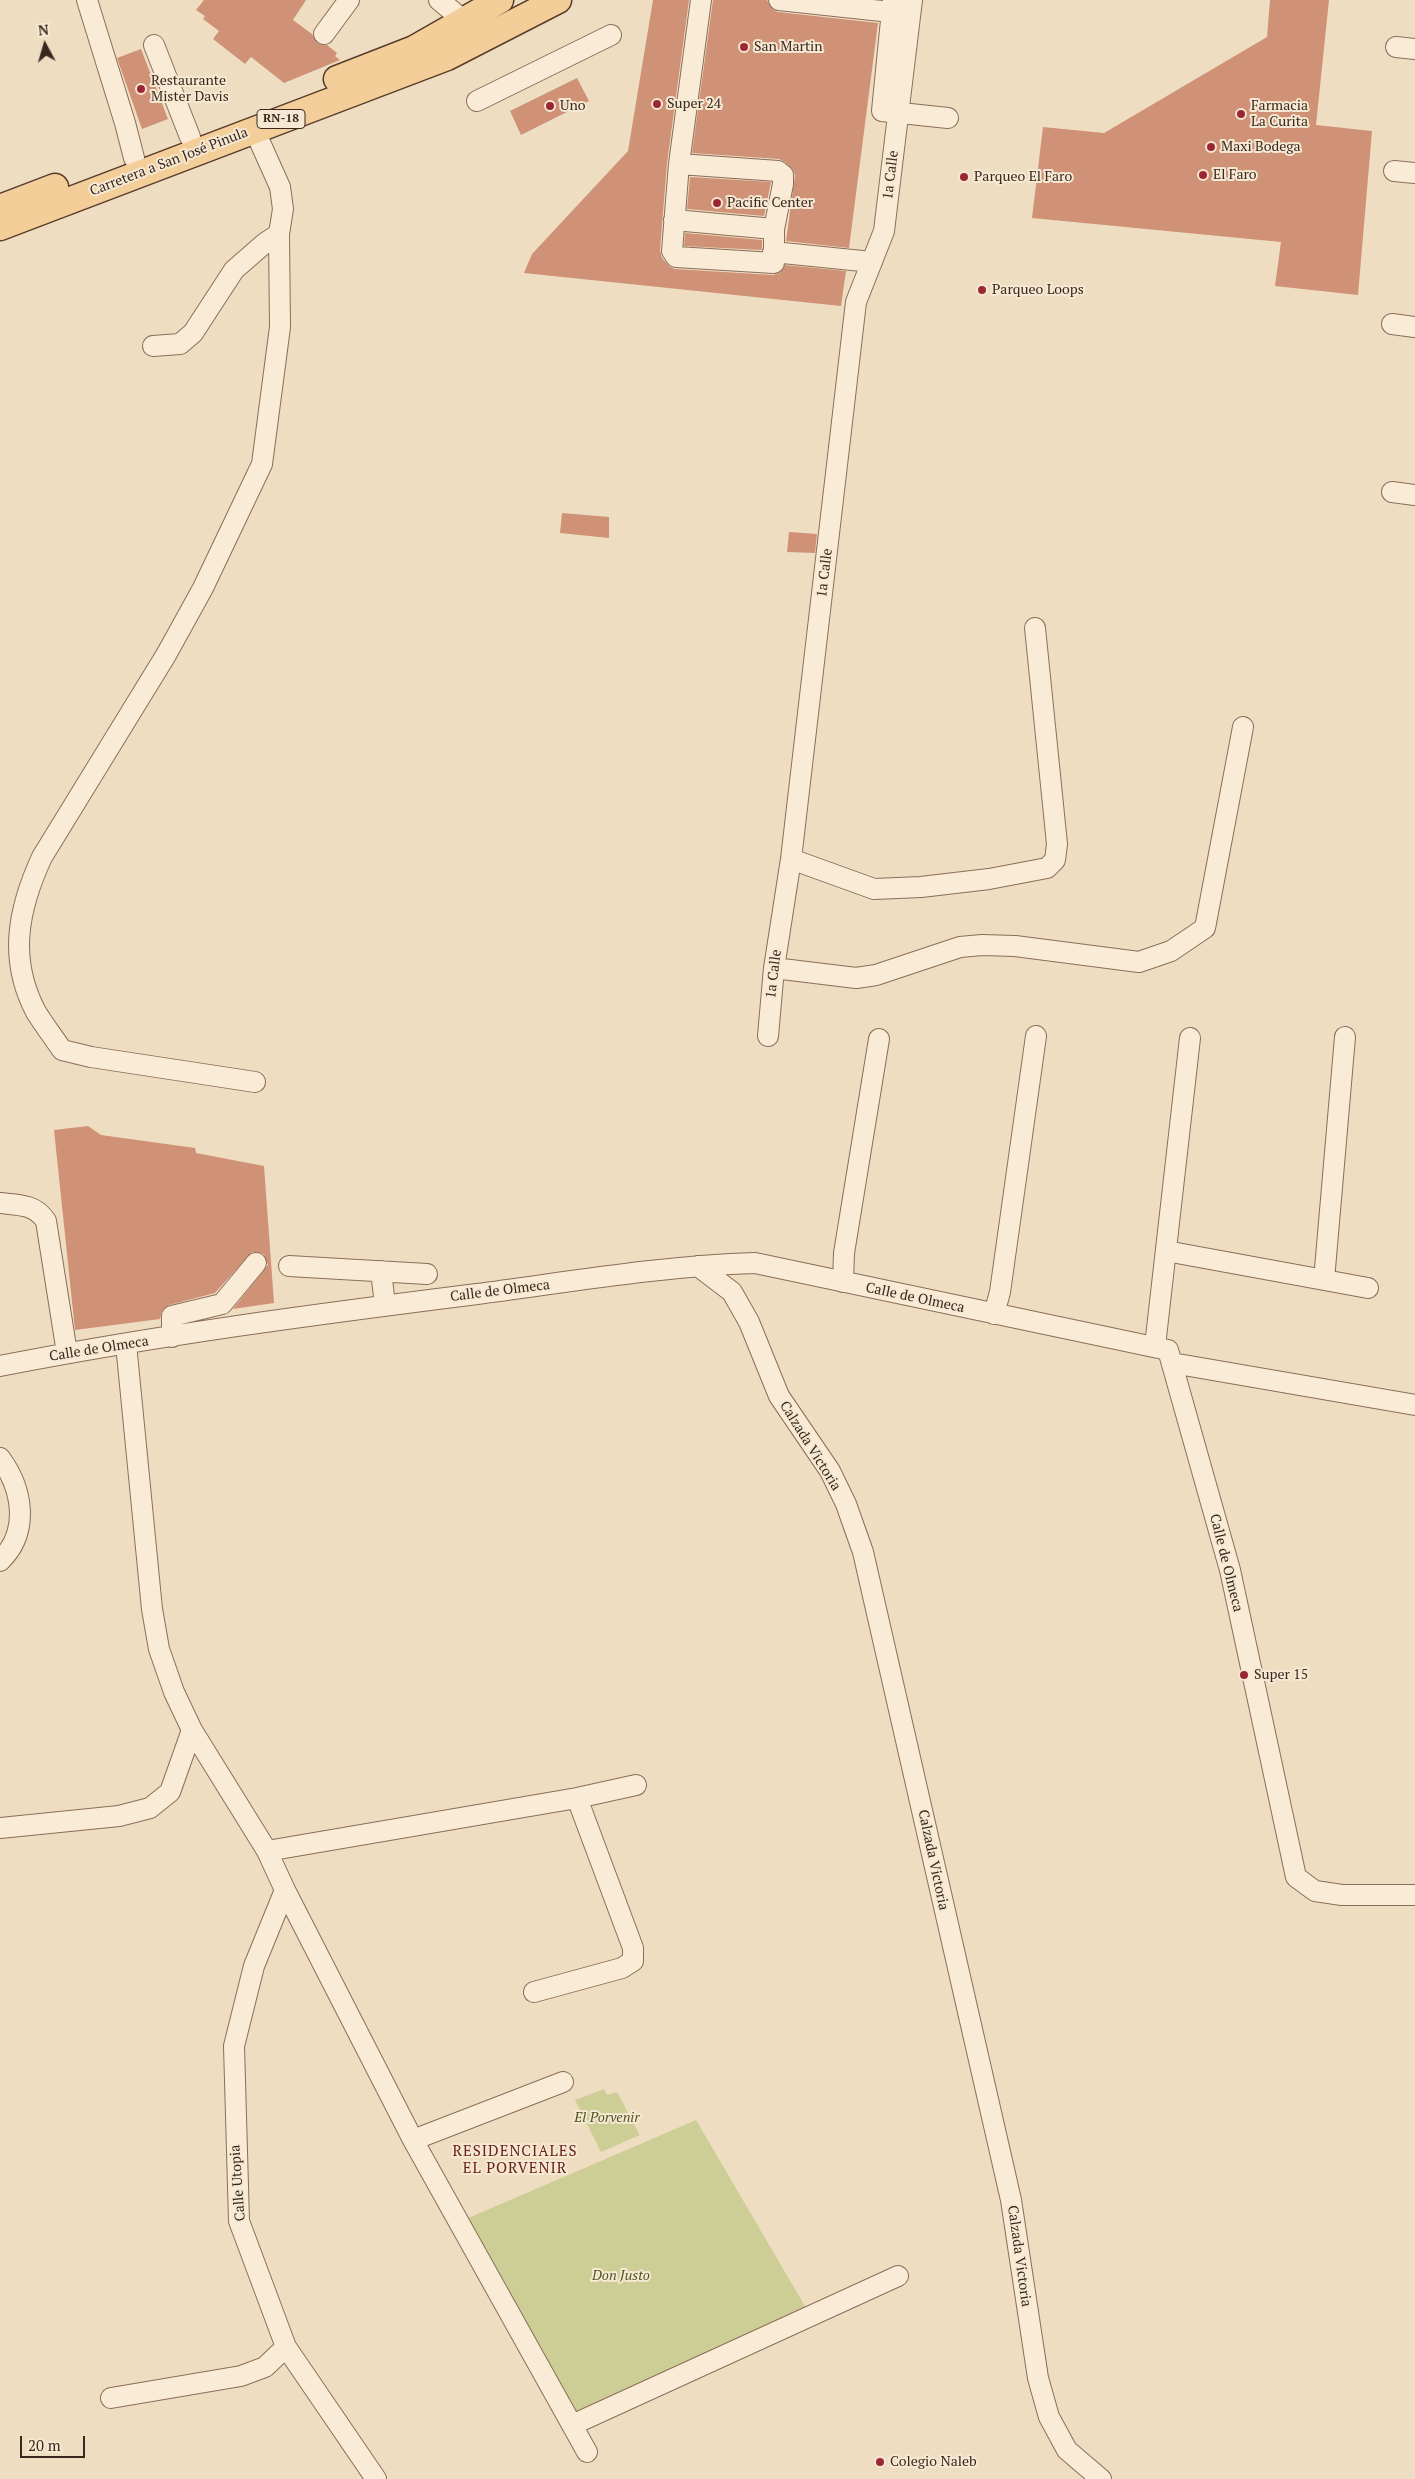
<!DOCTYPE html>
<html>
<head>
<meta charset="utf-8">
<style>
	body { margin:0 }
	#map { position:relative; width:1415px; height:2479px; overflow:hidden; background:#efddc2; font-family:"PT Serif",serif }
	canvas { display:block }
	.north { position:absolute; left:20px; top:20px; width:50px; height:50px; -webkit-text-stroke:4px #f6e8d2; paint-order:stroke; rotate:354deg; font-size:14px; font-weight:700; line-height:20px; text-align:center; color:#39281d }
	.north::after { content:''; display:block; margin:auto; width:18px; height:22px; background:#39281d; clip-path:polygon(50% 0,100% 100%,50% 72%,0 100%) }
	.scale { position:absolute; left:20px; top:2436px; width:65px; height:22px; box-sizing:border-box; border:2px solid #39281d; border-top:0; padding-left:6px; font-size:15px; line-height:18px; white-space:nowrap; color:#39281d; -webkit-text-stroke:4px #f6e8d2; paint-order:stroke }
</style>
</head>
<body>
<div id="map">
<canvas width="1415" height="2479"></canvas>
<div class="north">N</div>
<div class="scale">20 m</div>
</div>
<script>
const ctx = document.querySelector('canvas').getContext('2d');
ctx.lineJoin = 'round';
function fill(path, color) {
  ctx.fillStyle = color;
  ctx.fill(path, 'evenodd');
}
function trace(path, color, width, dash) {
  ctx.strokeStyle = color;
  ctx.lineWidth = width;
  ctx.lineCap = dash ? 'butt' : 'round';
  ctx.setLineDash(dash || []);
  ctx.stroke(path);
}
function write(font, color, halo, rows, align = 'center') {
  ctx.font = font + ' "PT Serif",serif';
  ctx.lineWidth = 4;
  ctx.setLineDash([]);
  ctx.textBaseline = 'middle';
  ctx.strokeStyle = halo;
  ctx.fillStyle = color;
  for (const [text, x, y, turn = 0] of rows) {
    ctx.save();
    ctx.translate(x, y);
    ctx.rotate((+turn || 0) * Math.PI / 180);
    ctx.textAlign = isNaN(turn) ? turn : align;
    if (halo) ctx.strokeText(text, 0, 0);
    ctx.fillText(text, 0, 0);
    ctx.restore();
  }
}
const green = new Path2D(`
	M604 2089 607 2095 617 2092 640 2135 601 2152 575 2100Z
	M696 2120 809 2313 572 2425 459 2222Z`);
const building = new Path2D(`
	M204 0H306L293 20 312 34 317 43 327 45 337 53 335 56 340 60 284 83 251 57 245 64 213 39 219 31 203 19 205 16 196 10Z
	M653 0H689L667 163 660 250 662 258 670 267 675 269 773 275 780 273 785 265 846 271 841 306 524 273 532 254 628 151Z
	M713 0H767L772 9 778 12 878 23 849 248 786 241 795 175 793 170 785 162 779 159 692 153Z
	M1270 0H1329L1316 125 1372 131 1358 295 1275 286 1281 242 1032 218 1043 127 1104 133 1267 37Z
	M141 49 168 119 142 129 117 58Z
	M577 78 589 101 521 135 510 111Z
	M690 177 771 182 764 216 687 209Z
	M685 233 762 240V248L761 250 684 246Z
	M562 513 609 517V538L560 533Z
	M789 532 817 534 815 553 787 552Z
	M88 1126 101 1135 195 1148 196 1153 264 1166 274 1303 233 1309 268 1265 264 1254 252 1252 215 1293 169 1305 162 1311 160 1319 75 1330 54 1130Z`);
const minor = new Path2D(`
	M87 0 125 123 134 158
	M439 0 463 20
	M779 0 891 12
	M893 0 882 111 948 118
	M324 34 349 0
	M154 45 190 137
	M1396 47 1415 49
	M477 101 611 35
	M254 129 280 187 283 209 279 234 280 327 262 464 203 588 166 655 42 857C18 909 8 959 36 1012 44 1025 54 1038 62 1050L91 1057 255 1082
	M679 164 778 171 783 175V184L774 229V263L676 257 672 251 679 164 701 0
	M1394 171 1415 173
	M674 220 774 229
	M773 252 872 262
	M1392 324 1415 327
	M153 346 180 344 193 333 234 270 265 243 279 234
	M1392 492 1415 495
	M791 859 874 889 921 887 989 879 1047 868 1055 860 1057 844 1035 628
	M774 968 856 978 876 975 960 947 982 945 1015 946 1139 962 1171 951 1205 928 1243 727
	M768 1036 774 968 791 859 856 302 884 231 912 0
	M0 1203C19 1205 35 1204 46 1221L67 1353
	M1166 1251 1368 1288
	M289 1266 427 1274
	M698 1266 732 1292 749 1322 779 1396 830 1471 846 1504 863 1552 1011 2200 1038 2378 1049 2417 1067 2450 1101 2479
	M381 1271 385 1305
	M1324 1280 1345 1037
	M843 1282 844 1253 879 1039
	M994 1314 1000 1292 1036 1036
	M172 1337V1316L222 1304 256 1263
	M126 1344 152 1609 159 1649 174 1692 192 1730 267 1851 285 1890 413 2140 587 2452
	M1155 1346 1190 1038
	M1172 1363 1415 1405
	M0 1366C158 1335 318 1314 477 1294 569 1282 662 1266 755 1263L1168 1350 1230 1570 1296 1877 1315 1891 1342 1895H1415
	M0 1458C23 1489 30 1532 0 1561
	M0 1828 119 1816 150 1808 170 1792 192 1730
	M267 1851 577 1798 636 1785
	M285 1890 254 1966 234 2046 239 2221 286 2347 376 2479
	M534 1992 622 1968 633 1961V1948L577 1798
	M413 2140 563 2082
	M111 2398 241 2376 265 2367 286 2347
	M572 2425 898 2276`);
const major = new Path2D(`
	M337 79 414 49 500 0
	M0 208 55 187
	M0 227 447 57 558 0`);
const markers = [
	[744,47,5,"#9b2734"],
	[141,89,5,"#9b2734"],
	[657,104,5,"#9b2734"],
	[550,106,5,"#9b2734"],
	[1241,114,5,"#9b2734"],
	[1211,147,5,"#9b2734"],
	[1203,175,5,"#9b2734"],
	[964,177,5,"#9b2734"],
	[717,203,5,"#9b2734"],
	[982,290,5,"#9b2734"],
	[1244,1675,5,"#9b2734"],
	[880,2462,5,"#9b2734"]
];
const shields = [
	[281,119,48]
];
const shieldNames = [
	["RN-18",281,119]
];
const poiNames = [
	["San Martin",754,47],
	["Restaurante",151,81],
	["Mister Davis",151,97],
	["Super 24",667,104],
	["Uno",560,106],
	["Farmacia",1251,106],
	["La Curita",1251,122],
	["Maxi Bodega",1221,147],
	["El Faro",1213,175],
	["Parqueo El Faro",974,177],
	["Pacific Center",727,203],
	["Parqueo Loops",992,290],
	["Super 15",1254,1675],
	["Colegio Naleb",890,2462]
];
const streetNames = [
	["Carretera a San José Pinula",169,162,-21],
	["1a Calle",891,175,-83],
	["1a Calle",825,573,-83],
	["1a Calle",774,974,-83],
	["Calle de Olmeca",500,1291,-7],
	["Calle de Olmeca",915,1298,12],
	["Calle de Olmeca",99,1349,-9],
	["Calzada Victoria",810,1446,58],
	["Calle de Olmeca",1226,1563,76],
	["Calzada Victoria",933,1860,78],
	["Calle Utopia",238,2183,-94],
	["Calzada Victoria",1019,2256,82]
];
const parkNames = [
	["El Porvenir",607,2118],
	["Don Justo",621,2276]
];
const neighbourhoodNames = [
	["RESIDENCIALES",515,2152],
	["EL PORVENIR",515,2169]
];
fill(green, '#cdce96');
fill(building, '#cf9277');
trace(minor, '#8a6e59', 22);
trace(major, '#573c2d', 29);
trace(minor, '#faebd6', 20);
trace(major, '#f4ce99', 26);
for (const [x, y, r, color] of markers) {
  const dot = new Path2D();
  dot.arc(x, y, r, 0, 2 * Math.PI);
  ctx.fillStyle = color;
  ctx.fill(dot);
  trace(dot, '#f6e8d2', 2);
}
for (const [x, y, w] of shields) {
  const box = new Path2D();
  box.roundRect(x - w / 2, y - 9.5, w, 19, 4);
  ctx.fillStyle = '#f6e8d2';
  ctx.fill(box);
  trace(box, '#39281d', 1);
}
write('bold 12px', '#39281d', null, shieldNames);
write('14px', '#39281d', '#f6e8d2', poiNames, 'left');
write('14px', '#39281d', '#f6e8d2', streetNames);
write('italic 14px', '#4f5623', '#f6e8d2', parkNames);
ctx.letterSpacing = '1px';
write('15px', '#67231b', '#f6e8d2', neighbourhoodNames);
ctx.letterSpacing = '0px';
</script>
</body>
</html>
